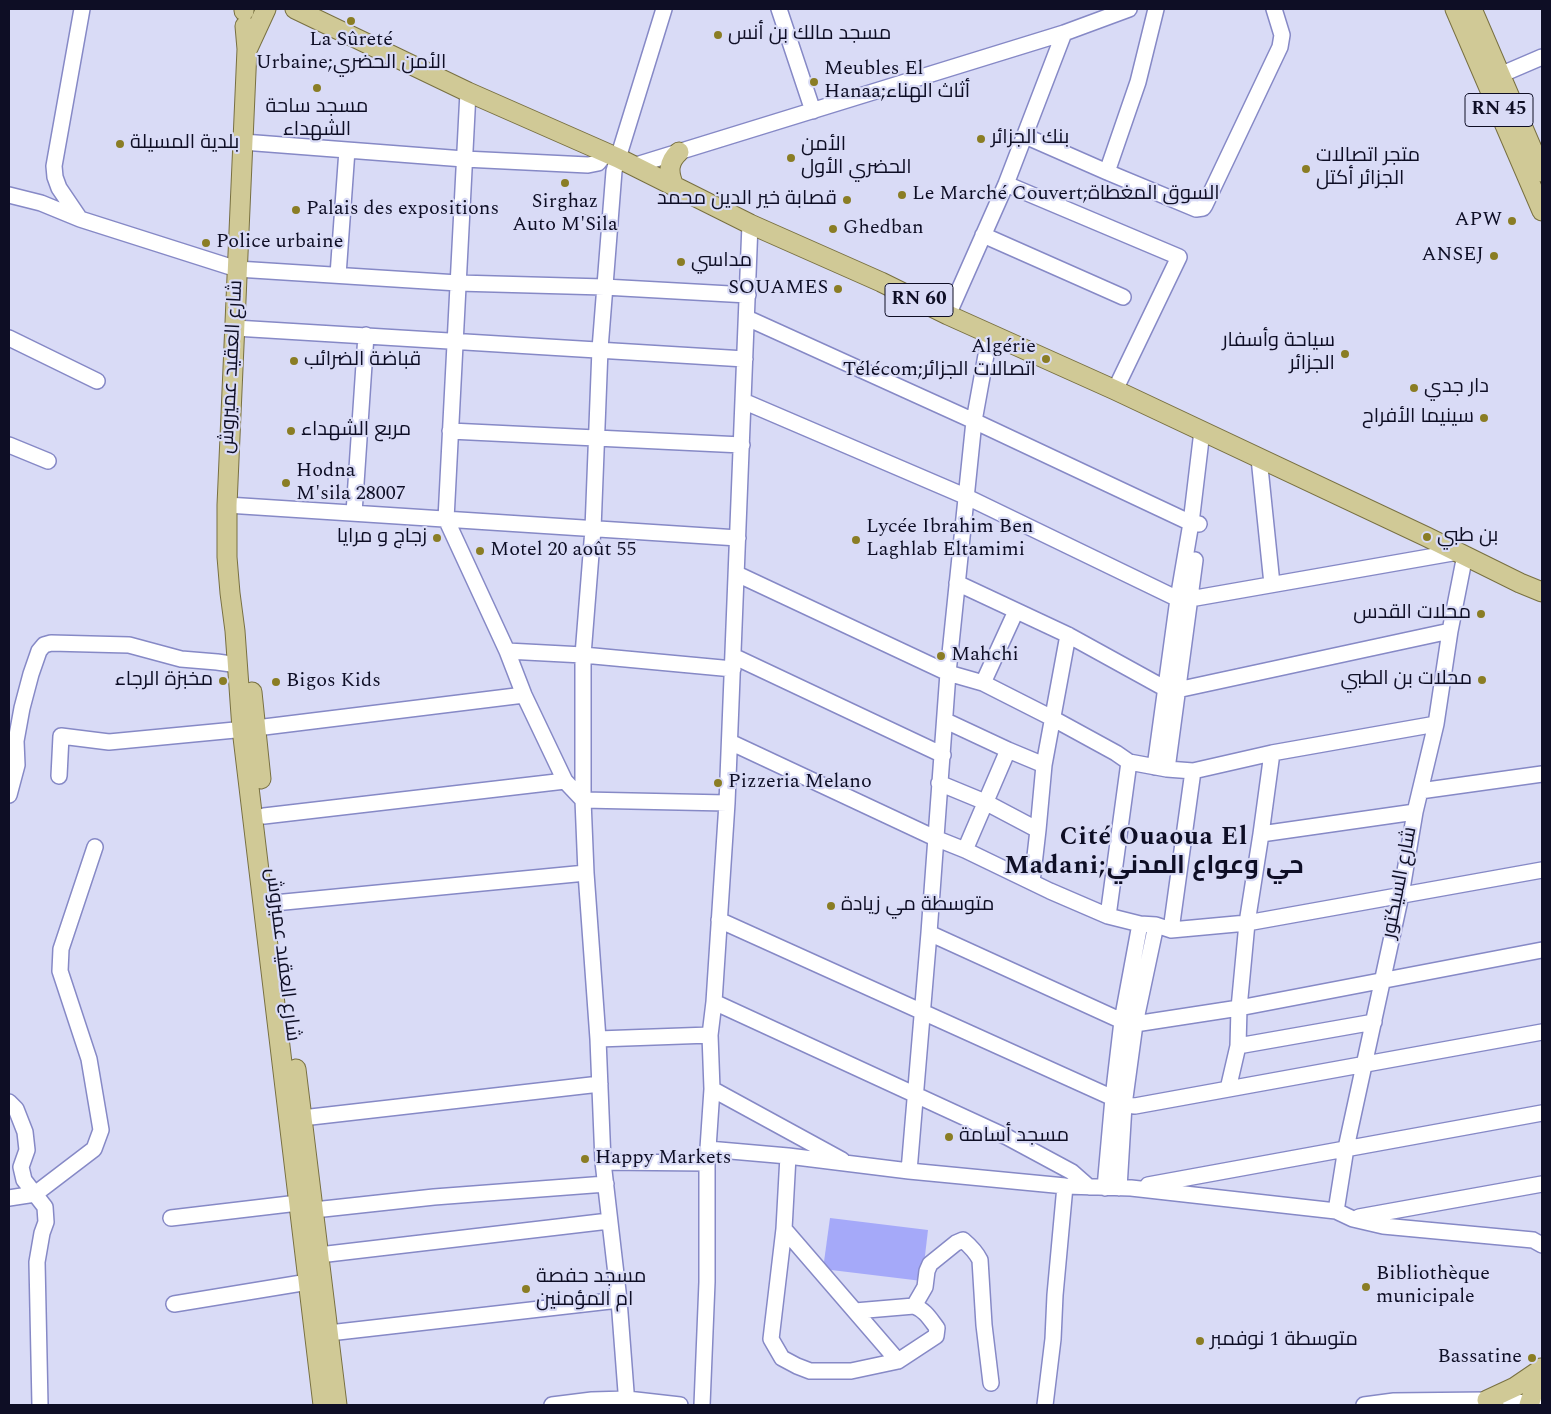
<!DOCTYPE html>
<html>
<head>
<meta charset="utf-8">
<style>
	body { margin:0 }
	#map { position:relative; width:1551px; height:1414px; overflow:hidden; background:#d9dbf6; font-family:Spectral,serif }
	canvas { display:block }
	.frame { position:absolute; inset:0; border:10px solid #0e0e25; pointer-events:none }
</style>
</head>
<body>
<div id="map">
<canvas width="1551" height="1414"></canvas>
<div class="frame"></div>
</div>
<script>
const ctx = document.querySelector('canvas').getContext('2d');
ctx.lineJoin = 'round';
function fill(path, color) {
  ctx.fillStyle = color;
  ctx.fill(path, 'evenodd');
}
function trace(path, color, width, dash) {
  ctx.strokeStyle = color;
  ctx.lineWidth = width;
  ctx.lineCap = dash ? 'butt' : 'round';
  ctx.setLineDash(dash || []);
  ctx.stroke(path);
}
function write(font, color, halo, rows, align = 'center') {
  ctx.font = font + ' Spectral,Cairo,serif';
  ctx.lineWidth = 4.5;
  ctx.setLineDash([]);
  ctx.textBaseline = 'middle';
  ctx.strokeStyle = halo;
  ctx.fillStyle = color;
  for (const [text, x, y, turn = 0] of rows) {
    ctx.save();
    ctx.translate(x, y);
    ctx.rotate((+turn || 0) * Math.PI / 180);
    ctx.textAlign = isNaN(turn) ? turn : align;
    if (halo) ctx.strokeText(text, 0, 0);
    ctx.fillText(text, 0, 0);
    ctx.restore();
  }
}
const green = new Path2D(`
	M830 1218 928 1230 922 1281 823 1269Z`);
const minor = new Path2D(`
	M82 9 54 166 55 177 59 188 80 219 237 269 458 283 604 287 748 295
	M779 9 813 111
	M1500 75 1542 57
	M468 92 446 519 507 651 524 695 565 781
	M1025 136 1107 172 1196 209 1203 208 1205 205 1280 47 1282 35 1274 9
	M243 142 464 159 588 165 598 163 606 153
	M633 166 1064 33 1129 9
	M1107 172 1138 82 1156 9
	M1006 184 1179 257 1115 390
	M9 195 41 203 80 219
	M983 235 1123 297
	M338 275 347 150
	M948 315 1006 184 1064 33
	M747 318 974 421 1191 523 1199 524
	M235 328 745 359
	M9 338 97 381
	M743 401 967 497 1178 599H1190L1458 552
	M450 431 742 445
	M9 445 48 461
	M1259 458 1272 584
	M227 505 738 538
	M354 513 366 335
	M737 574 948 673 983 683 1052 718 1116 753 1129 762
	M957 583 1068 635 1166 689 1177 690 1450 631
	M507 651 583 655 733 669
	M733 656 943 755
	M983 683 1016 611
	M946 721 1008 750 1044 765
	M730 742 935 838 965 850 1050 891 1108 916 1140 924 1156 925 1171 930 1247 923 1542 870
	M1155 767 1178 599 1191 523 1202 431
	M1167 769 1195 560
	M1193 771 1272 753 1436 724
	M59 776 61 736 109 742 256 728 524 695
	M939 783 985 802 1038 830
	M1420 791 1542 774
	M9 795 17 765 16 741 22 708 31 674 39 651 44 645 51 643 129 645 181 659 217 662 238 665
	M264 816 565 781 583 800 727 803
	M1261 834 1415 812
	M965 850 1008 750
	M1032 882 1038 830 1044 765 1068 635
	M274 903 586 873
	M1108 916 1129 762 1167 769 1193 771 1171 930
	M719 920 1113 1098 1124 1105 1135 1106 1542 1032
	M929 933 1122 1021 1135 1024 1239 1008 1542 950
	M714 1002 1007 1137 1072 1172 1089 1187
	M598 1039 710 1035
	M1238 1046 1374 1022
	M712 1089 842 1160
	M1228 1089 1238 1046 1239 1008 1247 923 1261 834 1272 753
	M9 1102 16 1109 25 1132 27 1150 21 1167 24 1180 45 1207 46 1222 42 1233 37 1262 40 1405
	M302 1118 600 1084
	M708 1149 788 1156 909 1171 1065 1186 1131 1188 1336 1211 1353 1219 1383 1226 1533 1240 1542 1245
	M603 1162 707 1163
	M909 1171 929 933 948 673 974 421 990 333
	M1148 1185 1542 1113
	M1105 1188 1113 1098 1122 1021 1140 924
	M1119 1188 1124 1105 1135 1024 1156 925
	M9 1198 35 1194 94 1149 101 1130 89 1059 60 971 61 949 95 847
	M314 1210 434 1197 606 1184
	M1336 1211 1346 1148 1401 895 1415 812 1436 724 1450 631 1465 555
	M1359 1217 1542 1184
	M171 1218 298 1203
	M784 1229 898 1361 851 1371H810L797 1366 782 1358 771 1339 784 1229 788 1156
	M319 1255 609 1221
	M174 1304 308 1282
	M914 1306 925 1287 927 1271 930 1264 956 1243 963 1240C970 1246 976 1252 980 1260L984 1325 991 1383
	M855 1311 914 1306C925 1310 930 1319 937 1328L936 1336 898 1361
	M329 1333 619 1300
	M552 1405 592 1400 627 1399 680 1405
	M627 1405 619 1300 603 1162 598 1039 586 873 583 800V655L593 529 600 349 614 171 664 9
	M702 1405 707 1282V1163L712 1089 710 1035 714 1002 727 803 750 224
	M1045 1405 1053 1339 1055 1295 1065 1186
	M1364 1405 1394 1401 1487 1400 1542 1404`);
const major = new Path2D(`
	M244 9V11
	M295 9 468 92 618 158 750 224 881 282 948 315 1115 390 1427 537 1520 583 1542 592
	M1455 9 1542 211
	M1472 9 1542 172
	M245 26 247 49 227 505V557L230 593 235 631 242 729 323 1405
	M248 48 266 9
	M674 186C668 172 668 162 679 152
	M252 692 261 779
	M296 1069 337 1405
	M1494 1405 1487 1400 1515 1387 1540 1370
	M1529 1405 1541 1368`);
const markers = [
	[351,21,5,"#8a7d24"],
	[718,35,5,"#8a7d24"],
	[814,82,5,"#8a7d24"],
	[317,88,5,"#8a7d24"],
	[981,139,5,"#8a7d24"],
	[120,144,5,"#8a7d24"],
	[791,158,5,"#8a7d24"],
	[1306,169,5,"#8a7d24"],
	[565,183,5,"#8a7d24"],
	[902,195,5,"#8a7d24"],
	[847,200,5,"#8a7d24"],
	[296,210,5,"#8a7d24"],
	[1512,221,5,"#8a7d24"],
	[833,229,5,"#8a7d24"],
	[206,243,5,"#8a7d24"],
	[1494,256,5,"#8a7d24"],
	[681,262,5,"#8a7d24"],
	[838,289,5,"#8a7d24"],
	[1345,354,5,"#8a7d24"],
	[1046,359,5,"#8a7d24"],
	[294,361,5,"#8a7d24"],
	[1414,388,5,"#8a7d24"],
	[1484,418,5,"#8a7d24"],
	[291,431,5,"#8a7d24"],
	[286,483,5,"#8a7d24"],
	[1427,537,5,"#8a7d24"],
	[437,538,5,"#8a7d24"],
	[856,540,5,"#8a7d24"],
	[480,551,5,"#8a7d24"],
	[1481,614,5,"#8a7d24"],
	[941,656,5,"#8a7d24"],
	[1482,680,5,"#8a7d24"],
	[223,681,5,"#8a7d24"],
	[276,682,5,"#8a7d24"],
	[718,783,5,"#8a7d24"],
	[831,906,5,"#8a7d24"],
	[949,1137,5,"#8a7d24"],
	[585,1159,5,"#8a7d24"],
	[1366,1287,5,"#8a7d24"],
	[526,1289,5,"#8a7d24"],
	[1200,1341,5,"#8a7d24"],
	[1532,1358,5,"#8a7d24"]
];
const shields = [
	[1499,110,68],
	[919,300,68]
];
const shieldNames = [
	["RN 45",1499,110],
	["RN 60",919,300]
];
const poiNames = [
	["مسجد مالك بن أنس",728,35],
	["La Sûreté",351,41,"center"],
	["Urbaine;الأمن الحضري",351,64,"center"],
	["Meubles El",824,70],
	["Hanaa;أثاث الهناء",824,93],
	["مسجد ساحة",317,108,"center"],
	["الشهداء",317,131,"center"],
	["بنك الجزائر",991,139],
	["بلدية المسيلة",130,144],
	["الأمن",801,146],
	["الحضري الأول",801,169],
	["متجر اتصالات",1316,157],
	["الجزائر أكتل",1316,180],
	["Le Marché Couvert;السوق المغطاة",912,195],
	["قصابة خير الدين محمد",837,200,"right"],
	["Sirghaz",565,203,"center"],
	["Auto M'Sila",565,226,"center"],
	["Palais des expositions",306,210],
	["APW",1502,221,"right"],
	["Ghedban",843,229],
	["Police urbaine",216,243],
	["ANSEJ",1484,256,"right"],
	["مداسي",691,262],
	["SOUAMES",828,289,"right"],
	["سياحة وأسفار",1335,342,"right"],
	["الجزائر",1335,365,"right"],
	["Algérie",1036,348,"right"],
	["Télécom;اتصالات الجزائر",1036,371,"right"],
	["قباضة الضرائب",304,361],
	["دار جدي",1424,388],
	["سينيما الأفراح",1474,418,"right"],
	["مربع الشهداء",301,431],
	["Hodna",296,472],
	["M'sila 28007",296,495],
	["Lycée Ibrahim Ben",866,528],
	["Laghlab Eltamimi",866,551],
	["بن طبي",1437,537],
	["زجاج و مرايا",427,538,"right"],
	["Motel 20 août 55",490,551],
	["محلات القدس",1471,614,"right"],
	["Mahchi",951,656],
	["محلات بن الطبي",1472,680,"right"],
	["مخبزة الرجاء",213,681,"right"],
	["Bigos Kids",286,682],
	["Pizzeria Melano",728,783],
	["متوسطة مي زيادة",841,906],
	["مسجد أسامة",959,1137],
	["Happy Markets",595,1159],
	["Bibliothèque",1376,1275],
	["municipale",1376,1298],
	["مسجد حفصة",536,1278],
	["ام المؤمنين",536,1301],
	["متوسطة 1 نوفمبر",1210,1341],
	["Bassatine",1522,1358,"right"]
];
const streetNames = [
	["شارع العقيد عميروش",233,367,-87],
	["شارع السيكتور",1401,883,-79],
	["شارع العقيد عميروش",281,955,83]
];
const districtNames = [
	["Cité Ouaoua El",1154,839],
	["Madani;حي وعواع المدني",1154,868]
];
fill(green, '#a5a9f9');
trace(minor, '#8689c6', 18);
trace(major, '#787041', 21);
trace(minor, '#fff', 15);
trace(major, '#d0c996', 19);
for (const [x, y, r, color] of markers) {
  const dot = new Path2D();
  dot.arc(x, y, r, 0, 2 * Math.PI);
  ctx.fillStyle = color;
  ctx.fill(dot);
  trace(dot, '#d9dbf6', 2);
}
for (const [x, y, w] of shields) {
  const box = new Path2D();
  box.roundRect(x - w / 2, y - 16.5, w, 33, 4);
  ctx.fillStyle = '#d9dbf6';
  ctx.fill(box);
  trace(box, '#0e0e25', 1);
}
write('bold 19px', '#0e0e25', null, shieldNames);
write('20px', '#0e0e25', '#d9dbf6', poiNames, 'left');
write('20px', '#0e0e25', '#d9dbf6', streetNames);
ctx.letterSpacing = '1px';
write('bold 25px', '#0e0e25', '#d9dbf6', districtNames);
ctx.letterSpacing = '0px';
</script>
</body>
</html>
